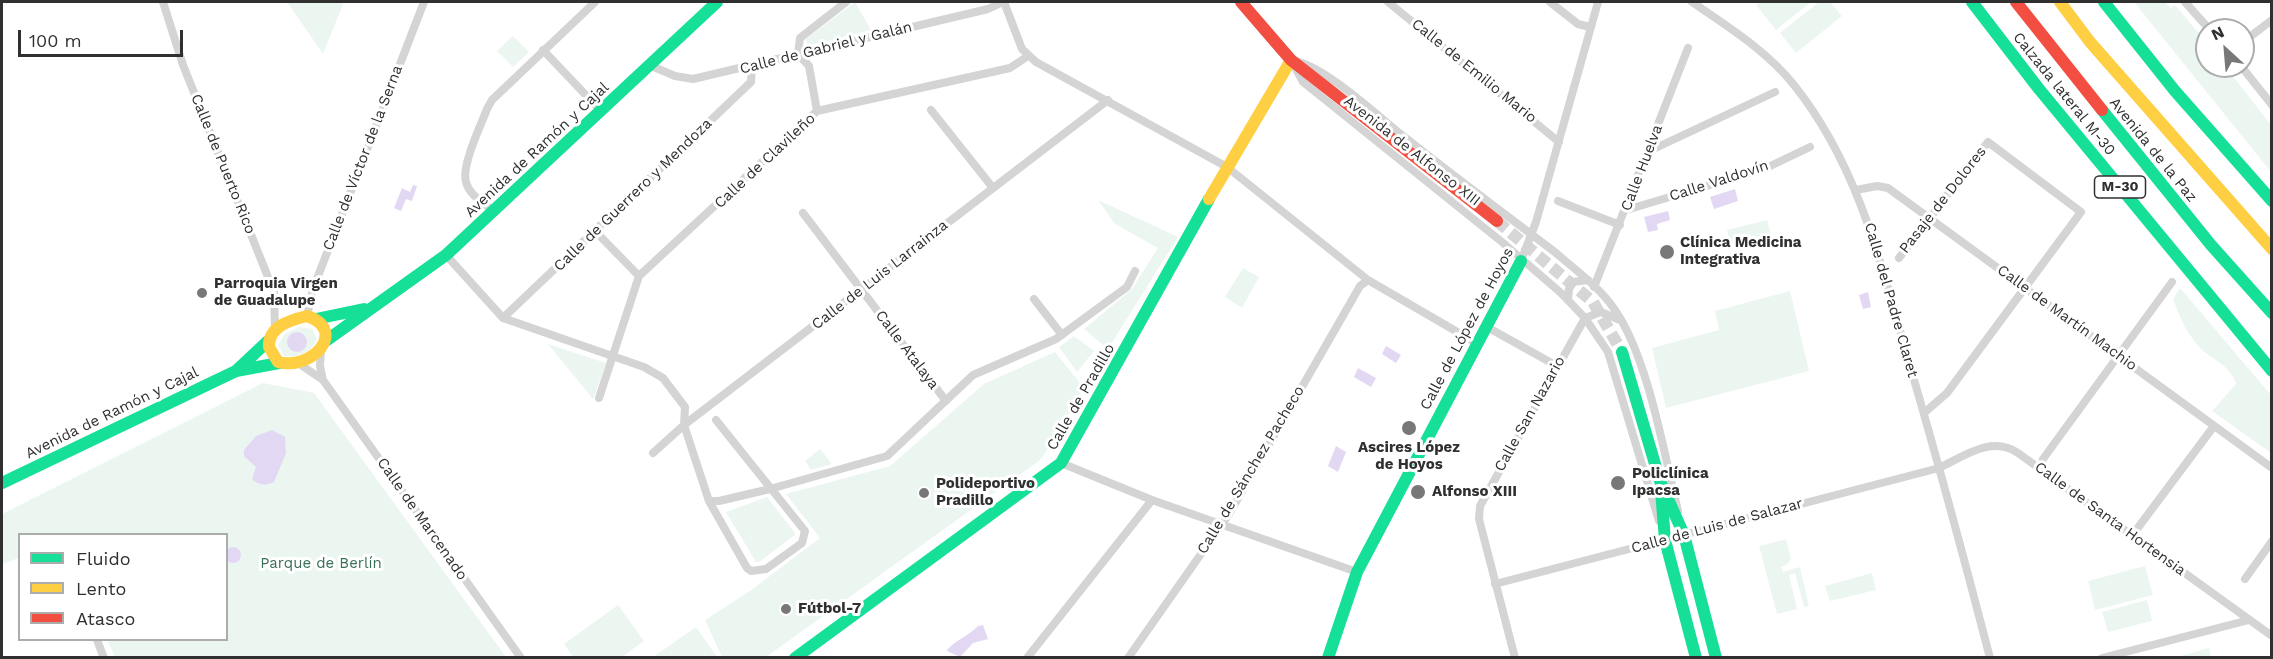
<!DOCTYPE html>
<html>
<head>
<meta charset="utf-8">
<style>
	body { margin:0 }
	#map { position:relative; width:2273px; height:659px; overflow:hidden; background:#fff; font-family:"Work Sans",sans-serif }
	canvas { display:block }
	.frame { position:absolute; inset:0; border:3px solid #303030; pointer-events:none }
	.legend { position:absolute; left:18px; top:533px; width:210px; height:108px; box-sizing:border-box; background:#fff; border:2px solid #acacac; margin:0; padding:8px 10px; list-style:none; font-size:18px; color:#303030 }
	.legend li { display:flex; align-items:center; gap:12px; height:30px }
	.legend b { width:30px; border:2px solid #acacac }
	.north { position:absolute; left:2195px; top:18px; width:60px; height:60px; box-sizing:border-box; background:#fff; border:2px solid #acacac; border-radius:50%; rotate:334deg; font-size:16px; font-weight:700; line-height:24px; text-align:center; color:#303030 }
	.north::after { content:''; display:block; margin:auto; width:21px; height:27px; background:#787878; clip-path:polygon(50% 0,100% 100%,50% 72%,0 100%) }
	.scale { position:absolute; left:18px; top:30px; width:165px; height:27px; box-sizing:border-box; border:3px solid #303030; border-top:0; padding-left:8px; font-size:18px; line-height:21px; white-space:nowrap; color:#303030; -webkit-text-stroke:4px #fff; paint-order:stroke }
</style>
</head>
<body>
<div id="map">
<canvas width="2273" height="659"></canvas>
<div class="frame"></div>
<ul class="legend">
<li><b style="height:8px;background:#16e098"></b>Fluido</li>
<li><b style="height:8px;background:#ffcf43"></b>Lento</li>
<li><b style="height:8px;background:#f24e42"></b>Atasco</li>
</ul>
<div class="north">N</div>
<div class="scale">100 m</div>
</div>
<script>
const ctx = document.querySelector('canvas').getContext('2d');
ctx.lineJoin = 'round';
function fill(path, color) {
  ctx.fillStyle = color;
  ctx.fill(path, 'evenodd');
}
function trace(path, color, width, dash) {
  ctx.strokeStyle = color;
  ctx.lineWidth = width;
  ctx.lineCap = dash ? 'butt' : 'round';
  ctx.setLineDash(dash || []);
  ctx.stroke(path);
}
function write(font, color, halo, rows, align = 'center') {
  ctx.font = font + ' "Work Sans",sans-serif';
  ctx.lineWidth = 6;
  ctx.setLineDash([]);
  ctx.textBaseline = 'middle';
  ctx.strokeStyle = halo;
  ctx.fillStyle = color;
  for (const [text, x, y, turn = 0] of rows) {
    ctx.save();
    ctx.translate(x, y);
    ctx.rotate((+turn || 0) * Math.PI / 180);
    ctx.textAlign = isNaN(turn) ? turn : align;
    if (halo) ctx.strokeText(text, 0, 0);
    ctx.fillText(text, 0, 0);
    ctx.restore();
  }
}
const green = new Path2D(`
	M287 2H344L323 54Z
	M855 2 871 30 807 46 806 39Z
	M1760 2H1811L1776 30 1756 5Z
	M1819 2H1830L1842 16 1796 53 1780 33Z
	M2134 2H2165L2171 8 2175 5 2207 43V66H2225L2271 125V172Z
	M513 36 529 52 513 67 497 51Z
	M1098 200 1178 237 1108 349 1084 329 1132 289 1158 248 1115 224Z
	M1767 220 1772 238 1732 249 1727 230Z
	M1243 268 1259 277 1242 308 1225 297Z
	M2180 288 2271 395V453L2212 411 2236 384C2231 366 2213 360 2200 348 2186 332 2180 318 2173 299Z
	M1790 291 1809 371 1666 408 1652 348 1719 330 1715 311Z
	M299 327 312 329 317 339C311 353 298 358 284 356L278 345 285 334Z
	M1074 336 1094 351 1077 372 1059 347Z
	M548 344 606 363 593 399Z
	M1055 352 1084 388 1056 439 1039 461 766 657H722L705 620 750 591 820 538 786 494 890 466 984 384Z
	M263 383 314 393 506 657H115L107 640H226V534H20L19 558 2 564V514Z
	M820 449 832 464 811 470 805 461Z
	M767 497 796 534 759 562H756L726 512Z
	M1786 539 1791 558 1788 564 1781 567 1783 572 1800 567 1809 606 1804 607 1795 573 1789 575 1797 609 1777 614 1759 546Z
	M2145 566 2153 595 2095 610 2088 581Z
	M1872 573 1876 590 1830 601 1825 586Z
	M2147 600 2152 621 2108 632 2102 612Z
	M618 605 644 641 622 657H573L564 644Z
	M696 627 717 657H653Z
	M2209 648 2211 657H2176H2177Z`);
const water = new Path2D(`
	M413 185 417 186 412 201 406 199 401 211 394 208 402 188 410 192Z
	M1735 189 1738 201 1714 209 1710 197Z
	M1668 211 1670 220 1657 224 1658 230 1648 232 1644 217Z
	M1868 292 1871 307 1863 309 1859 295Z
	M287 342a10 10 0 1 1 20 0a10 10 0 1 1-20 0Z
	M1386 346 1401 355 1396 363 1382 354Z
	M1358 368 1376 378 1371 387 1354 377Z
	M272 430 285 437 286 453 274 482C267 486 257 485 252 479L256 467 244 456V450L256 436Z
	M1336 446 1346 452 1338 472 1328 466Z
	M225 555a8 8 0 1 1 16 0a8 8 0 1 1-16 0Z
	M983 625 988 639 973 643 960 657 947 651C950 643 969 636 978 626Z`);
const secondaryTunnel = new Path2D(`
	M1497 221 1593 302 1622 352`);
const street = new Path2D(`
	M163 2 183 65 274 292 275 329
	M1004 2 1022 49 1036 62 1227 167 1368 280 1478 344
	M1388 2 1559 142
	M1550 2 1578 24 1590 27
	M1692 2C1728 27 1766 50 1794 85 1858 165 1881 263 1908 359 1937 458 1964 558 1990 658
	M2185 2 2210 30
	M2243 42 2272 20
	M543 50 601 111
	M798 54 800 38 846 2
	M798 54 809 66 817 111
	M649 65 675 76 693 79 988 9 1003 2
	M2241 66 2272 105
	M931 110 993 188
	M1647 152 1775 92
	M1856 190 1877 186 1888 188 2272 468
	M1558 201 1620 225
	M1626 210 1764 169 1810 147
	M495 212C485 204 469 195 466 182 461 166 481 125 487 109L492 100 595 2
	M803 213 946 401
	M595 231 639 276
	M446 255 503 318 644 367 663 378 685 407 684 425 709 501 747 568 751 571 766 569 802 543 805 531 716 420
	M1899 258 1988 142 2081 212 1947 393 1924 413
	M1521 261 1536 222 1598 2
	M1594 287 1688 48
	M1034 299 1062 335
	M1568 300 1569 289 1573 282 1588 280
	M307 316 313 289 424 2
	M503 318 751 82 752 66
	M1487 327 1557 366
	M321 349 320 366 323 380
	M298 363 323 380 521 658
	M599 398 639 276 817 111 1010 68 1028 56
	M653 453 684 425 1108 100
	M1061 463 1152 500 1357 572
	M2040 470 2043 459 2172 282
	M709 501H719L770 489 887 456 973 375 1056 339 1127 287 1135 271
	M1659 521 1608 352 1585 318 1561 293 1502 242 1303 82 1291 60C1325 65 1378 117 1407 139 1456 178 1506 215 1556 253 1577 271 1600 288 1615 310 1648 358 1664 453 1678 511
	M2131 533 2137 529 2214 426
	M2245 579 2272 541
	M1495 584 1939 468C1964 456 1992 435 2018 453L2272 636
	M97 640 104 658
	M1027 658 1152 500
	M1128 658 1229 514 1360 286 1368 280
	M1515 658 1479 519 1480 506 1585 318 1601 312 1620 320
	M2102 658 2249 620`);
const fast = new Path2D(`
	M1972 2 2039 89 2272 371
	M2104 2 2175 91 2272 201
	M2102 110 2211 245 2272 313
	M316 319 364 309
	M327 340 446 255 717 2
	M1622 352 1660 481 1684 535 1716 658
	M236 371 268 341
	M2 483 236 371 279 363
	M1661 491 1665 540 1696 658
	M795 658 1061 463 1209 199
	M1328 658 1357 572 1521 261`);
const slow = new Path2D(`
	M2060 2 2090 42 2272 249
	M1209 199 1291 60
	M307 316C348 330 313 371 278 362L269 347C268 326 291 320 307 316Z`);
const jam = new Path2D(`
	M1241 2 1291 60 1497 221
	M2016 2 2102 110`);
const markers = [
	[1667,252,8,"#787878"],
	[202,293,6,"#787878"],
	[1409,428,8,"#787878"],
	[1618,483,8,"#787878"],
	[1418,492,8,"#787878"],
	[924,493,6,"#787878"],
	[786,609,6,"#787878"]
];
const shields = [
	[2120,187,51]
];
const shieldNames = [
	["M-30",2120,187]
];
const streetNames = [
	["Calle de Gabriel y Galán",826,48,-14],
	["Calle de Emilio Mario",1474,71,39],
	["Calzada lateral M-30",2064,94,51],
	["Avenida de Ramón y Cajal",537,150,-43],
	["Avenida de la Paz",2153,150,51],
	["Avenida de Alfonso XIII",1412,151,38],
	["Calle de Víctor de la Serna",363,158,-69],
	["Calle de Clavileño",765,161,-43],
	["Calle de Puerto Rico",223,164,68],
	["Calle Huelva",1642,168,-69],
	["Calle Valdovín",1719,181,-18],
	["Calle de Guerrero y Mendoza",633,195,-44],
	["Pasaje de Dolores",1943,200,-52],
	["Calle de Luis Larrainza",880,275,-38],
	["Calle del Padre Claret",1891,300,74],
	["Calle de Martín Machio",2067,318,36],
	["Calle de López de Hoyos",1467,329,-62],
	["Calle Atalaya",907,350,53],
	["Calle de Pradillo",1081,397,-60],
	["Avenida de Ramón y Cajal",112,413,-26],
	["Calle San Nazario",1530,414,-61],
	["Calle de Sánchez Pacheco",1251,470,-59],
	["Calle de Marcenado",422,519,55],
	["Calle de Santa Hortensia",2110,519,36],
	["Calle de Luis de Salazar",1717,526,-15]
];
const poiNames = [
	["Clínica Medicina",1680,243],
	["Integrativa",1680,260],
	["Parroquia Virgen",214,284],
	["de Guadalupe",214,301],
	["Ascires López",1409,448,"center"],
	["de Hoyos",1409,465,"center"],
	["Policlínica",1632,474],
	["Ipacsa",1632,491],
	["Polideportivo",936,484],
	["Pradillo",936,501],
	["Alfonso XIII",1432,492],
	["Fútbol-7",798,609]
];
const parkNames = [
	["Parque de Berlín",321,564]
];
fill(green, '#ecf6f1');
fill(water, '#e3d8f4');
trace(secondaryTunnel, '#d6d6d6', 12, [12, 6]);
trace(street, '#d4d4d4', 8);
trace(fast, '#16e098', 12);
trace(slow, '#ffcf43', 12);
trace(jam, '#f24e42', 12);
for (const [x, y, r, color] of markers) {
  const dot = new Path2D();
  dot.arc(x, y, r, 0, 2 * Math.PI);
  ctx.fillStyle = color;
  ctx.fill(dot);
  trace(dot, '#fff', 2);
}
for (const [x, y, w] of shields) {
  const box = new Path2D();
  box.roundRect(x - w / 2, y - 11, w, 22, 4.5);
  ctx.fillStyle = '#fff';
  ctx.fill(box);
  trace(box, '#303030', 1.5);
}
write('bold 14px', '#303030', null, shieldNames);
write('15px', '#303030', '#fff', streetNames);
write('bold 15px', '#303030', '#fff', poiNames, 'left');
write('15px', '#397057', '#fff', parkNames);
</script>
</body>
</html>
